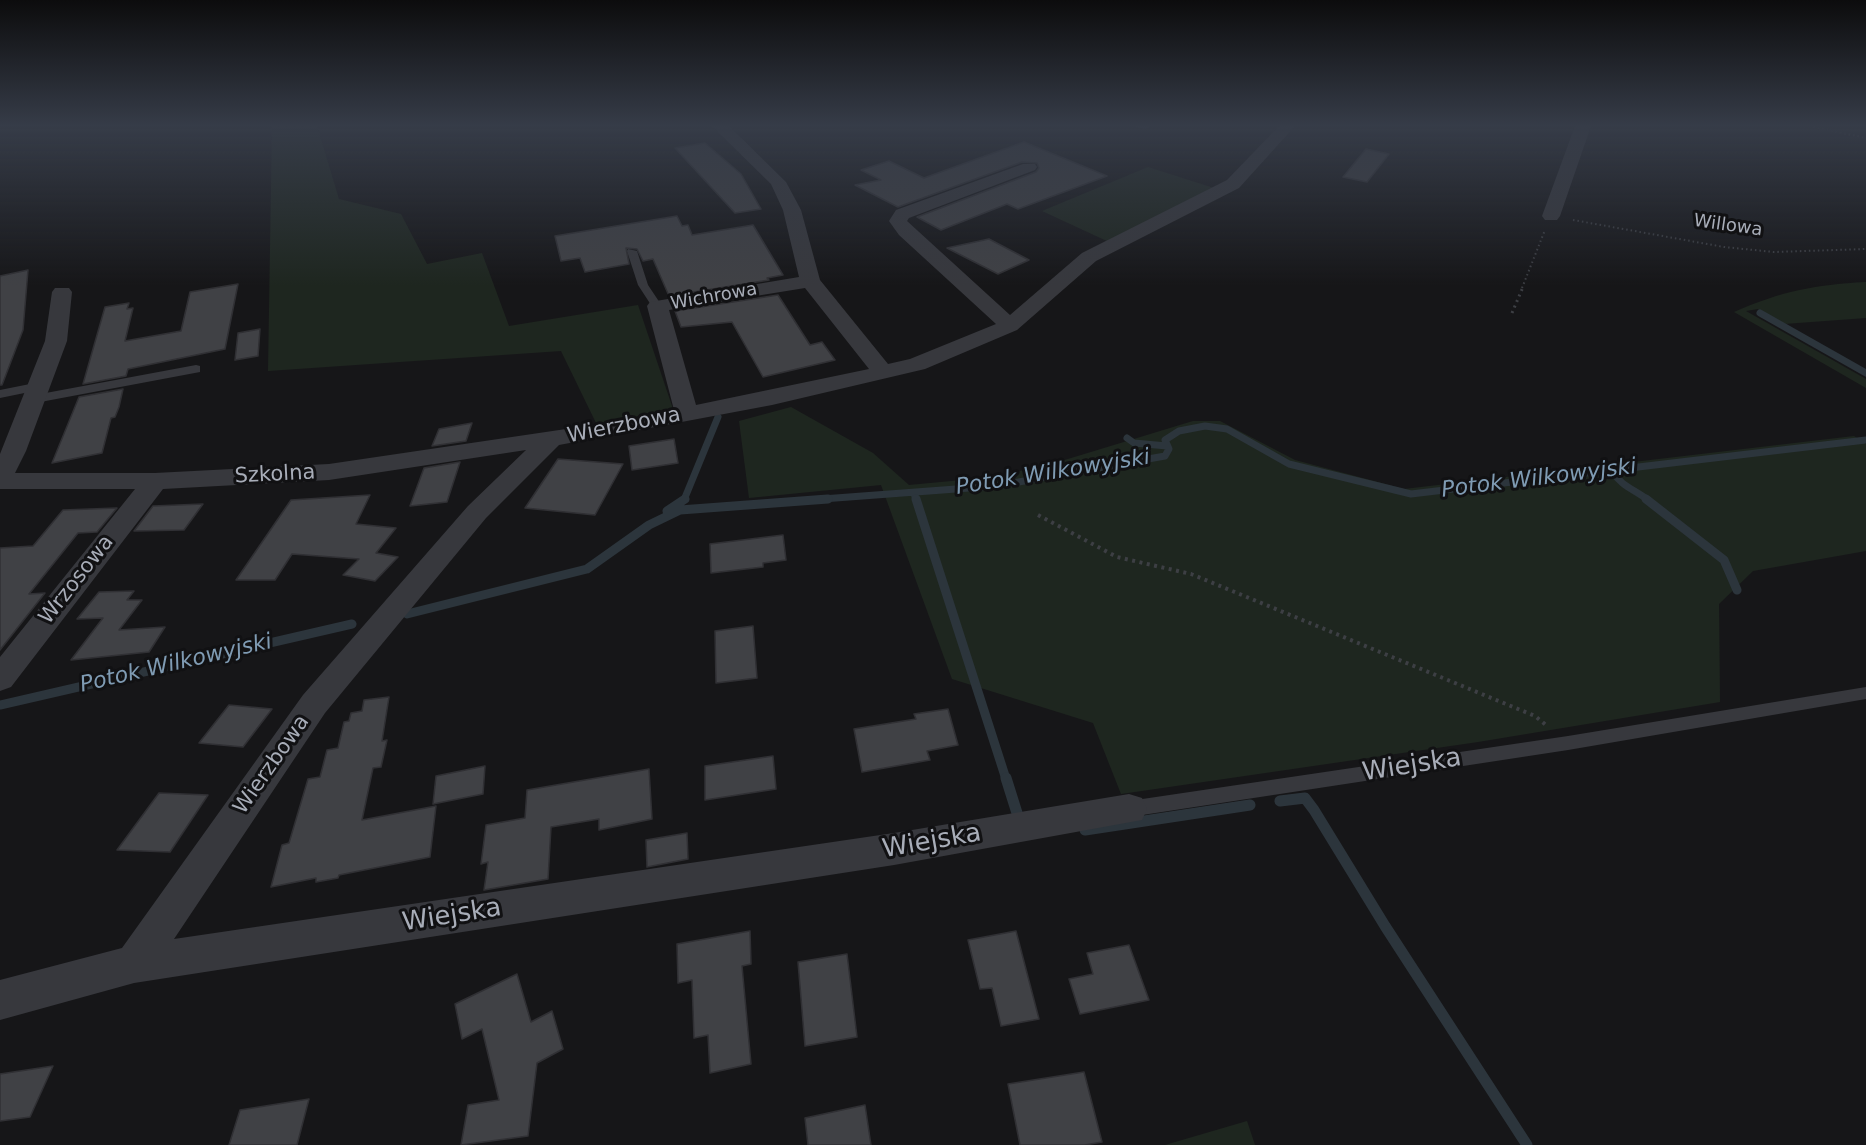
<!DOCTYPE html>
<html>
<head>
<meta charset="utf-8">
<style>
	body { margin:0 }
	canvas { display:block; background:#161618 }
</style>
</head>
<body>
<canvas width="1866" height="1145"></canvas>
<script>
const ctx = document.querySelector('canvas').getContext('2d');
ctx.lineJoin = 'round';
function fill(path, color) {
  ctx.fillStyle = color;
  ctx.fill(path, 'evenodd');
}
function trace(path, color, width, dash) {
  ctx.strokeStyle = color;
  ctx.lineWidth = width;
  ctx.lineCap = dash ? 'butt' : 'round';
  ctx.setLineDash(dash || []);
  ctx.stroke(path);
}
function write(font, color, halo, rows, align = 'center') {
  ctx.font = font + ' "DejaVu Sans",sans-serif';
  ctx.lineWidth = 6;
  ctx.setLineDash([]);
  ctx.textBaseline = 'middle';
  ctx.strokeStyle = halo;
  ctx.fillStyle = color;
  for (const [text, x, y, turn = 0] of rows) {
    ctx.save();
    ctx.translate(x, y);
    ctx.rotate((+turn || 0) * Math.PI / 180);
    ctx.textAlign = isNaN(turn) ? turn : align;
    if (halo) ctx.strokeText(text, 0, 0);
    ctx.fillText(text, 0, 0);
    ctx.restore();
  }
}
const green = new Path2D(`
	M272 126H317L339 199 401 214 427 264 482 253 509 326 638 305 673 409 597 425 561 351 268 371Z
	M1148 167 1214 188 1109 242 1042 211Z
	M1866 282V318L1784 324 1758 309 1746 311 1866 379V388L1734 312C1782 291 1814 285 1866 282Z
	M791 407 873 453 909 485 994 477 1058 462 1193 421H1220L1295 460 1404 489 1854 436 1866 444V551L1753 571 1719 604 1720 702 1478 742 1121 794 1093 723 952 679 881 485 749 498 739 421Z
	M1247 1121 1255 1145H1165Z`);
const streamFar2 = new Path2D(`
	M1760 313 1866 373
	M1127 438 1134 443 1167 446
	M1612 471C1622 487 1634 489 1648 500
	M914 493 916 500
	M684 500 718 417
	M809 500 996 486 1165 456 1169 449 1165 440 1179 431 1205 426 1227 429 1289 464 1411 494 1866 440`);
const streamFar1 = new Path2D(`
	M916 499 1006 779
	M1646 499 1724 560 1737 590
	M667 511 685 499
	M407 614 587 569 649 525 680 510 828 499
	M0 705 352 624`);
const stream = new Path2D(`
	M1006 778 1017 813
	M1280 801 1305 798 1314 810 1385 926 1527 1145
	M1085 830 1250 805`);
const building = new Path2D(`
	M1024 142 1107 176 1018 209 1007 204 941 230 917 217 1036 172 1039 168 1037 163 1022 162 898 207 855 185 881 180 861 170 889 161 924 178Z
	M705 143 741 174 761 209 735 213 675 148Z
	M1366 149 1389 154 1367 182 1343 177Z
	M677 216 682 226 688 225 692 235 753 225 783 275 767 278 769 280 669 296 653 259 643 261 637 249 626 248 629 264 585 272 580 258 561 261 555 236Z
	M989 239 1029 260 998 274 947 248Z
	M28 270 23 330 2 385H0V276Z
	M238 284 225 349 128 369 126 376 83 384 105 307 129 303 127 309 133 308 125 341 181 331 190 292Z
	M778 295 810 345 822 342 835 360 763 377 732 322 681 327 675 311Z
	M260 329 258 356 235 360 238 333Z
	M123 389 119 407 115 417 111 418 102 453 52 463 79 397Z
	M472 423 466 441 432 446 439 429Z
	M674 439 678 463 632 470 629 446Z
	M558 459 623 464 595 515 525 508Z
	M460 462 447 502 410 506 424 468Z
	M370 495 356 524 396 528 376 553 398 557 375 581 343 575 359 559 292 554 275 580H236L291 500Z
	M203 504 184 530 134 531 153 506Z
	M117 508 97 532 78 533 29 594 45 593 0 650V548L33 546 63 510Z
	M783 535 786 560 763 563V567L711 573 710 544Z
	M134 591 127 600H142L119 630 165 627 149 652 71 660 103 618 77 619 99 592Z
	M753 626 757 678 716 683 715 631Z
	M389 697 382 741 387 740 381 767 373 768 362 820 436 806 430 857 339 875 338 878 316 882V878L271 887 282 845 289 843 308 779 320 777 327 750 338 748 344 722 349 721 351 713 362 711 364 700Z
	M229 705 272 709 243 747 199 743Z
	M948 709 958 745 927 751 930 760 862 772 854 729 916 719 914 714Z
	M773 756 776 789 705 800V766Z
	M485 766 483 794 433 804 436 776Z
	M649 769 652 819 599 830V819L551 827 548 879 484 890 488 862 481 864 486 825 525 818 527 790Z
	M159 793 208 795 170 852 117 850Z
	M687 833 688 859 647 867 646 840Z
	M750 931 751 964 742 966 751 1064 710 1073 708 1035 694 1038 692 980 678 983 677 944Z
	M1016 931 1039 1019 1001 1026 992 988 980 989 968 940Z
	M1129 945 1149 1000 1080 1014 1069 979 1093 974 1087 953Z
	M847 954 857 1037 805 1046 798 962Z
	M517 974 531 1022 552 1011 563 1049 537 1063 528 1136 461 1145 468 1105 499 1100 482 1029 462 1039 455 1004Z
	M53 1066 30 1117 0 1121V1074Z
	M1084 1072 1102 1142 1085 1145H1020L1008 1084Z
	M309 1099 297 1145H229L240 1110Z
	M865 1105 871 1145H808L805 1118Z`);
const pathFar2 = new Path2D(`
	M1809 126 1866 138
	M1573 220 1724 247 1774 252 1866 249
	M1522 288 1545 230`);
const pathFar1 = new Path2D(`
	M1512 313 1523 287`);
const path = new Path2D(`
	M1038 515 1117 557 1191 574 1535 716 1546 725`);
const lane = new Path2D(`
	M1134 126H1148L1149 127 1145 129Z
	M628 249 637 251 648 285 662 306 661 308H653L638 285 627 251Z
	M196 365 200 366V372L35 403 29 399 35 395Z
	M40 382 44 383V389L0 398V390Z
	M1866 687V699L1568 750 1129 817 1122 815 1120 809 1122 803 1129 801 1568 736Z`);
const street = new Path2D(`
	M712 126H729L786 182 801 210 820 280 888 364 910 359 996 324 899 235 889 221 896 210 1023 164H1035L1037 167 1035 170 909 218 907 221 1010 315 1082 253 1227 180 1279 126H1295L1239 188 1096 261 1017 330 925 369 772 405 559 445 486 518 325 713 174 939 894 833 1129 794 1142 798 1147 809 1142 820 894 865 134 983 0 1020V980L122 948 303 695 468 506 526 450 329 480 163 489 11 687 0 691V657L135 489H0V454L45 341 52 292 55 288H69L72 292 67 341 26 451 15 473H155L329 464 600 424 674 410 647 306 650 302 799 277 783 210 771 184ZM805 288 869 369 696 405 669 310Z
	M1575 126H1591L1560 216 1557 220H1545L1542 216Z`);
const farStreetnames = [
	["Willowa",1728,226,8],
	["Wichrowa",714,297,-10]
];
const streetNames = [
	["Wierzbowa",624,426,-11],
	["Szkolna",275,475,-3],
	["Wrzosowa",77,580,-52],
	["Wierzbowa",272,765,-55]
];
const waterNames = [
	["Potok Wilkowyjski",1053,473,-9],
	["Potok Wilkowyjski",1539,479,-7],
	["Potok Wilkowyjski",176,664,-13]
];
const nearStreetnames = [
	["Wiejska",1412,766,-9],
	["Wiejska",932,842,-10],
	["Wiejska",452,916,-9]
];
fill(green, '#1e261f');
trace(streamFar2, '#2c353c', 7);
trace(streamFar1, '#2c353c', 9);
trace(stream, '#2c353c', 11);
fill(building, '#404145');
trace(building, '#303034', 1.5);
trace(pathFar2, '#3d3f44', 2, [1.5, 3]);
trace(pathFar1, '#3d3f44', 3, [2, 4]);
trace(path, '#3d3f44', 4, [3, 4.5]);
fill(lane, '#37383d');
fill(street, '#37383d');
const sky = ctx.createLinearGradient(0, 0, 0, 286);
sky.addColorStop(0, '#0c0c0d');
sky.addColorStop(0.44, '#363c48');
sky.addColorStop(1, '#363c4800');
ctx.fillStyle = sky;
ctx.fillRect(0, 0, 1866, 286);
write('18px', '#a8adb8', '#111113', farStreetnames);
write('21px', '#a8adb8', '#111113', streetNames);
write('italic 22px', '#7f9bb3', '#111113', waterNames);
write('26px', '#a8adb8', '#111113', nearStreetnames);
</script>
</body>
</html>
